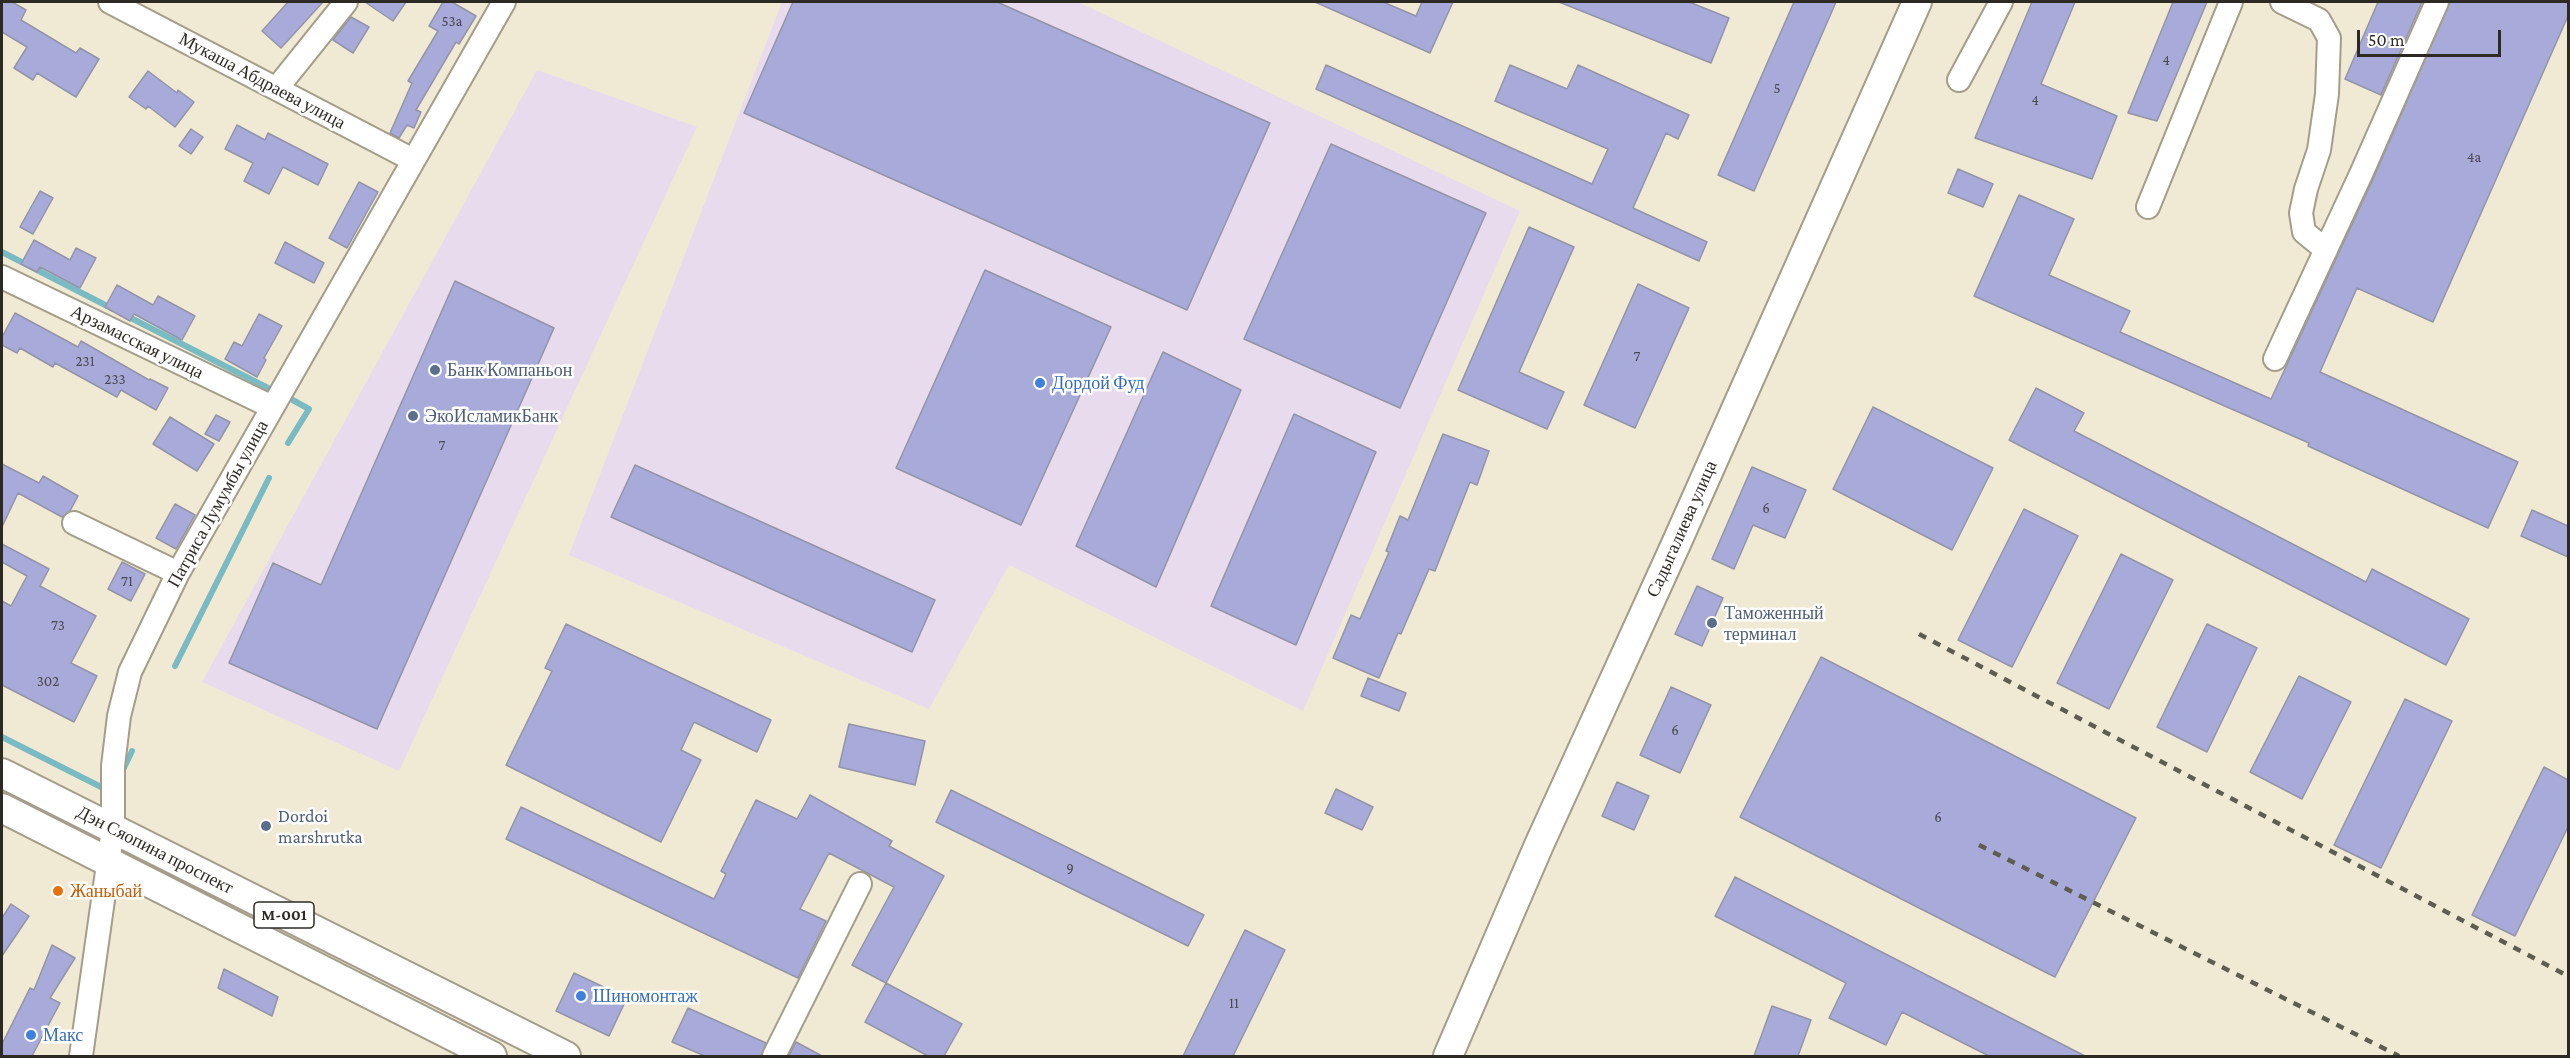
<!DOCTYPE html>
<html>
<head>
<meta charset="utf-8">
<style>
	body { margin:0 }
	#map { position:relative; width:2570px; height:1058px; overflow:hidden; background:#f0ead5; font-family:"Crimson Pro",serif }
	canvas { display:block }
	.frame { position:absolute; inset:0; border:3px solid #2c2a22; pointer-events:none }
	.scale { position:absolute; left:2357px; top:30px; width:144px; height:27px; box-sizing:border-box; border:3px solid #2c2a22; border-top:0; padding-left:8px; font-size:18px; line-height:21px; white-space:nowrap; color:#2c2a22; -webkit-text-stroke:4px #fff; paint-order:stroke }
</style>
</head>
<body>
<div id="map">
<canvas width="2570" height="1058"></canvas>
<div class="frame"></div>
<div class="scale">50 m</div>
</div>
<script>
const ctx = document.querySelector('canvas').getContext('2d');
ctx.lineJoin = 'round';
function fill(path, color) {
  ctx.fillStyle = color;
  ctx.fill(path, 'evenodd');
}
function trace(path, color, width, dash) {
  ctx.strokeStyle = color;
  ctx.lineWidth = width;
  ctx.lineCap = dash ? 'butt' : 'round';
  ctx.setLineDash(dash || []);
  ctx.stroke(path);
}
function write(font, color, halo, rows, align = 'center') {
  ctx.font = font + ' "Crimson Pro",serif';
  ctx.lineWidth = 5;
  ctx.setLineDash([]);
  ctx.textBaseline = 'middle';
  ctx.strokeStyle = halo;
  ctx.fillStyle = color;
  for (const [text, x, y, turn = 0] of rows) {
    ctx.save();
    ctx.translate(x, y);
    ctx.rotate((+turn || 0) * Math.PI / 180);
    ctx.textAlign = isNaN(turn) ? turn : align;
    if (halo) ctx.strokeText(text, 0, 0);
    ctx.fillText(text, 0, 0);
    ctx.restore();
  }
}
const commercial = new Path2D(`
	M782 2H1078L1520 211 1303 711 1009 565 929 709 569 555Z
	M537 70 697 127 399 771 202 682Z`);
const stream = new Path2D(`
	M2 252 113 309
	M125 315 268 388
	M288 443 309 409 289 398
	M175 666 269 478
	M2 737 107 790
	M122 772 132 751`);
const building = new Path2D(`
	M2 2H12L26 10 21 20 76 53 80 48 99 59 76 97 37 73 33 80 14 68 27 47 2 32Z
	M288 2H323L281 48 262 31Z
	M365 2H406L393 21Z
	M443 2H452L476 16 459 44 456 42 416 110 421 112 414 128 407 125 399 138 390 133 412 83 408 81 438 31 429 26Z
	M793 2H997L1270 123 1187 310 744 113Z
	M1315 2H1383L1416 16 1422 2H1453L1430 53Z
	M1559 2H1689L1729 18 1711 63Z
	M1794 2H1836L1754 191 1718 175Z
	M2032 2H2075L2041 84 2117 116 2092 179 1975 138Z
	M2173 2H2207L2157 121 2128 113Z
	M2378 2H2422L2381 95 2345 79Z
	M2450 2H2568V16L2433 322 2357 288 2320 372 2518 462 2488 528 2308 446 2309 443 1974 296 2019 195 2074 219 2049 275 2130 311 2120 332 2271 399 2373 179Z
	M351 17 369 27 353 53 333 40Z
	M1326 65 1592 184 1608 149 1495 101 1510 65 1567 89 1578 65 1689 115 1678 139 1666 133 1633 208 1707 242 1699 261 1316 89Z
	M148 71 177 93 178 90 194 102 175 127 148 106 146 109 129 97Z
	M237 125 265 140 268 133 328 164 318 185 283 167 269 194 244 181 253 163 225 149Z
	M191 129 203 137 191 154 179 146Z
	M1331 144 1486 213 1400 408 1244 339Z
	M1958 169 1993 184 1983 207 1948 193Z
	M359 182 378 192 347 248 329 238Z
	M40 191 53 198 33 234 20 227Z
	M1529 227 1574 247 1519 372 1564 392 1547 429 1458 390Z
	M34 240 70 260 76 248 96 258 80 288 40 267 37 272 21 264Z
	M285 242 324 263 314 283 275 263Z
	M985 270 1111 327 1021 525 896 468Z
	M455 281 554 328 377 729 229 663 273 563 321 585Z
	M1638 284 1689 308 1635 428 1584 405Z
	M117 285 153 305 158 296 195 316 182 340 134 314 130 321 105 307Z
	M15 313 78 347 81 341 149 380 150 379 168 388 156 410 121 390 117 397 55 363 53 367 20 348 17 353 2 345V337Z
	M259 314 282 326 264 358 266 360 257 377 225 359 234 342 242 346Z
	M1163 352 1241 390 1156 587 1076 546Z
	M2036 388 2084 413 2074 431 2366 582 2372 569 2469 619 2446 665 2009 440Z
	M1873 407 1993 468 1952 550 1833 489Z
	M1294 414 1376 452 1296 645 1211 606Z
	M216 415 230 422 219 441 205 434Z
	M170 417 214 444 197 471 153 444Z
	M1443 434 1489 451 1477 485 1470 482 1435 571 1429 569 1401 634 1398 633 1379 678 1333 658 1351 615 1360 619 1389 552 1386 551 1400 516 1408 520Z
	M2 464 39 483 43 476 78 496 70 511 62 517 18 493 2 527Z
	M635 465 935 600 912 652 611 517Z
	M1752 467 1806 490 1785 538 1753 525 1734 569 1712 559Z
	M175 504 195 515 176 549 156 538Z
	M2024 509 2078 536 2012 667 1958 640Z
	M2532 510 2568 526V557L2521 536Z
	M2 544 49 569 40 586 96 616 71 663 97 676 74 722 2 685V601L11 606 27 576 2 562Z
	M2121 554 2173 580 2109 709 2057 683Z
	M122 562 145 574 131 601 108 589Z
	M1697 586 1723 598 1702 646 1675 634Z
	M566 624 771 720 757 752 694 722 681 750 701 760 661 842 506 765 552 671 545 668Z
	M2207 624 2257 648 2207 752 2157 727Z
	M1821 657 2136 818 2055 977 1740 817Z
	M2299 676 2351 702 2302 799 2250 772Z
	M1368 678 1406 693 1399 711 1361 696Z
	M1671 687 1711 705 1680 773 1640 755Z
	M2405 699 2452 721 2381 868 2334 845Z
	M849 724 925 741 915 785 839 767Z
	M2544 767 2568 780V827L2515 936 2472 915Z
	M1617 782 1649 796 1634 830 1602 816Z
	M1336 789 1373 807 1362 830 1325 813Z
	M951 790 1204 915 1188 946 936 822Z
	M810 795 892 841 889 846 944 876 886 983 852 965 894 887 829 853 800 909 826 921 798 978 506 839 521 807 714 899 726 874 721 871 756 800 797 819Z
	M1735 877 2085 1056H1989L1902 1012 1886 1045 1829 1018 1846 983 1715 916Z
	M11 904 29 916 2 956V918Z
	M1245 930 1285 950 1233 1056H1183Z
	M52 945 75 958 50 998 60 1003 32 1056H2V1044L30 988 34 990Z
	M224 969 278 997 272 1016 218 988Z
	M574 973 627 998 609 1036 556 1011Z
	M886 983 962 1024 944 1056H928L865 1022Z
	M1772 1006 1811 1020 1798 1056H1754Z
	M688 1008 766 1043 761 1056H705L672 1042Z
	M796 1042 822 1056H789Z`);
const minor = new Path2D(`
	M110 2 413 160
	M2282 2 2319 20 2329 38 2327 94 2319 150 2306 189 2301 213 2304 232 2326 250
	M1959 80 2001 2
	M277 88 346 2
	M2148 207 2231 2
	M2 277 272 407
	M2275 359 2361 174 2437 2
	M74 523 178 573
	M81 1056 113 829V766L119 716 130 672 178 573 504 2
	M774 1056 860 884`);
const major = new Path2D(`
	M2 773 566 1056
	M2 808 492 1056
	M1448 1056 1539 845 1676 544 1917 2`);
const rail = new Path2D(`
	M1919 634 2568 976
	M1979 845 2399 1056`);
const markers = [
	[435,370,6,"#5c6f8a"],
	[1040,383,6,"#3f7fe0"],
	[413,416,6,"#5c6f8a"],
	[1712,623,6,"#5c6f8a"],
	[266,826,6,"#5c6f8a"],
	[58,891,6,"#e8710a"],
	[581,996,6,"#3f7fe0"],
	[31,1035,6,"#3f7fe0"]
];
const numberNames = [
	["53a",452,21],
	["4",2166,60],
	["5",1777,88],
	["4",2035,100],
	["4a",2474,157],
	["7",1637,356],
	["231",85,361],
	["233",115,379],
	["7",442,445],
	["6",1766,508],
	["71",127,581],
	["73",58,625],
	["302",48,681],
	["6",1675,730],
	["6",1938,817],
	["9",1070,868],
	["11",1234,1003]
];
const shields = [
	[284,915,60]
];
const shieldNames = [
	["M-001",284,915]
];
const streetNames = [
	["Мукаша Абдраева улица",262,81,28],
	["Арзамасская улица",137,342,26],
	["Патриса Лумумбы улица",218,504,-61],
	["Садыгалиева улица",1682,529,-66],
	["Дэн Сяопина проспект",155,850,27]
];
const serviceNames = [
	["Банк Компаньон",447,370],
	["ЭкоИсламикБанк",425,416],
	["Таможенный",1724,613],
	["терминал",1724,634],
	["Dordoi",278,816],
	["marshrutka",278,837]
];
const shopNames = [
	["Дордой Фуд",1052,383],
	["Шиномонтаж",593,996],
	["Макс",43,1035]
];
const foodNames = [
	["Жаныбай",70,891]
];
fill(commercial, '#e8dbee');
trace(stream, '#7abac2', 6);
fill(building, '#a8aad9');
trace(building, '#9394a8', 1.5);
trace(minor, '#a39d89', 26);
trace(major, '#a39d89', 32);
trace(minor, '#fff', 22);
trace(major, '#fff', 28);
trace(rail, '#5f5c50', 4.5, [8, 8]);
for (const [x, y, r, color] of markers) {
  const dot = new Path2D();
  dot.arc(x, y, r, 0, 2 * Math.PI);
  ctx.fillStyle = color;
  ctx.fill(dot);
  trace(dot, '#fff', 2);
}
write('15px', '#4b4a50', null, numberNames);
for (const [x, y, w] of shields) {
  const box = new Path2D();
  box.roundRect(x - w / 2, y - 13, w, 26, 4.5);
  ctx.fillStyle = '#fff';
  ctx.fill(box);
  trace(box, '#2c2a22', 1.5);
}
write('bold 16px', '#2c2a22', null, shieldNames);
write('18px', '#2c2a22', '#fff', streetNames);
write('18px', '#4e5e75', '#fff', serviceNames, 'left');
write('18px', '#366cbe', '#fff', shopNames, 'left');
write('18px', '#c56008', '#fff', foodNames, 'left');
</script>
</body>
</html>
